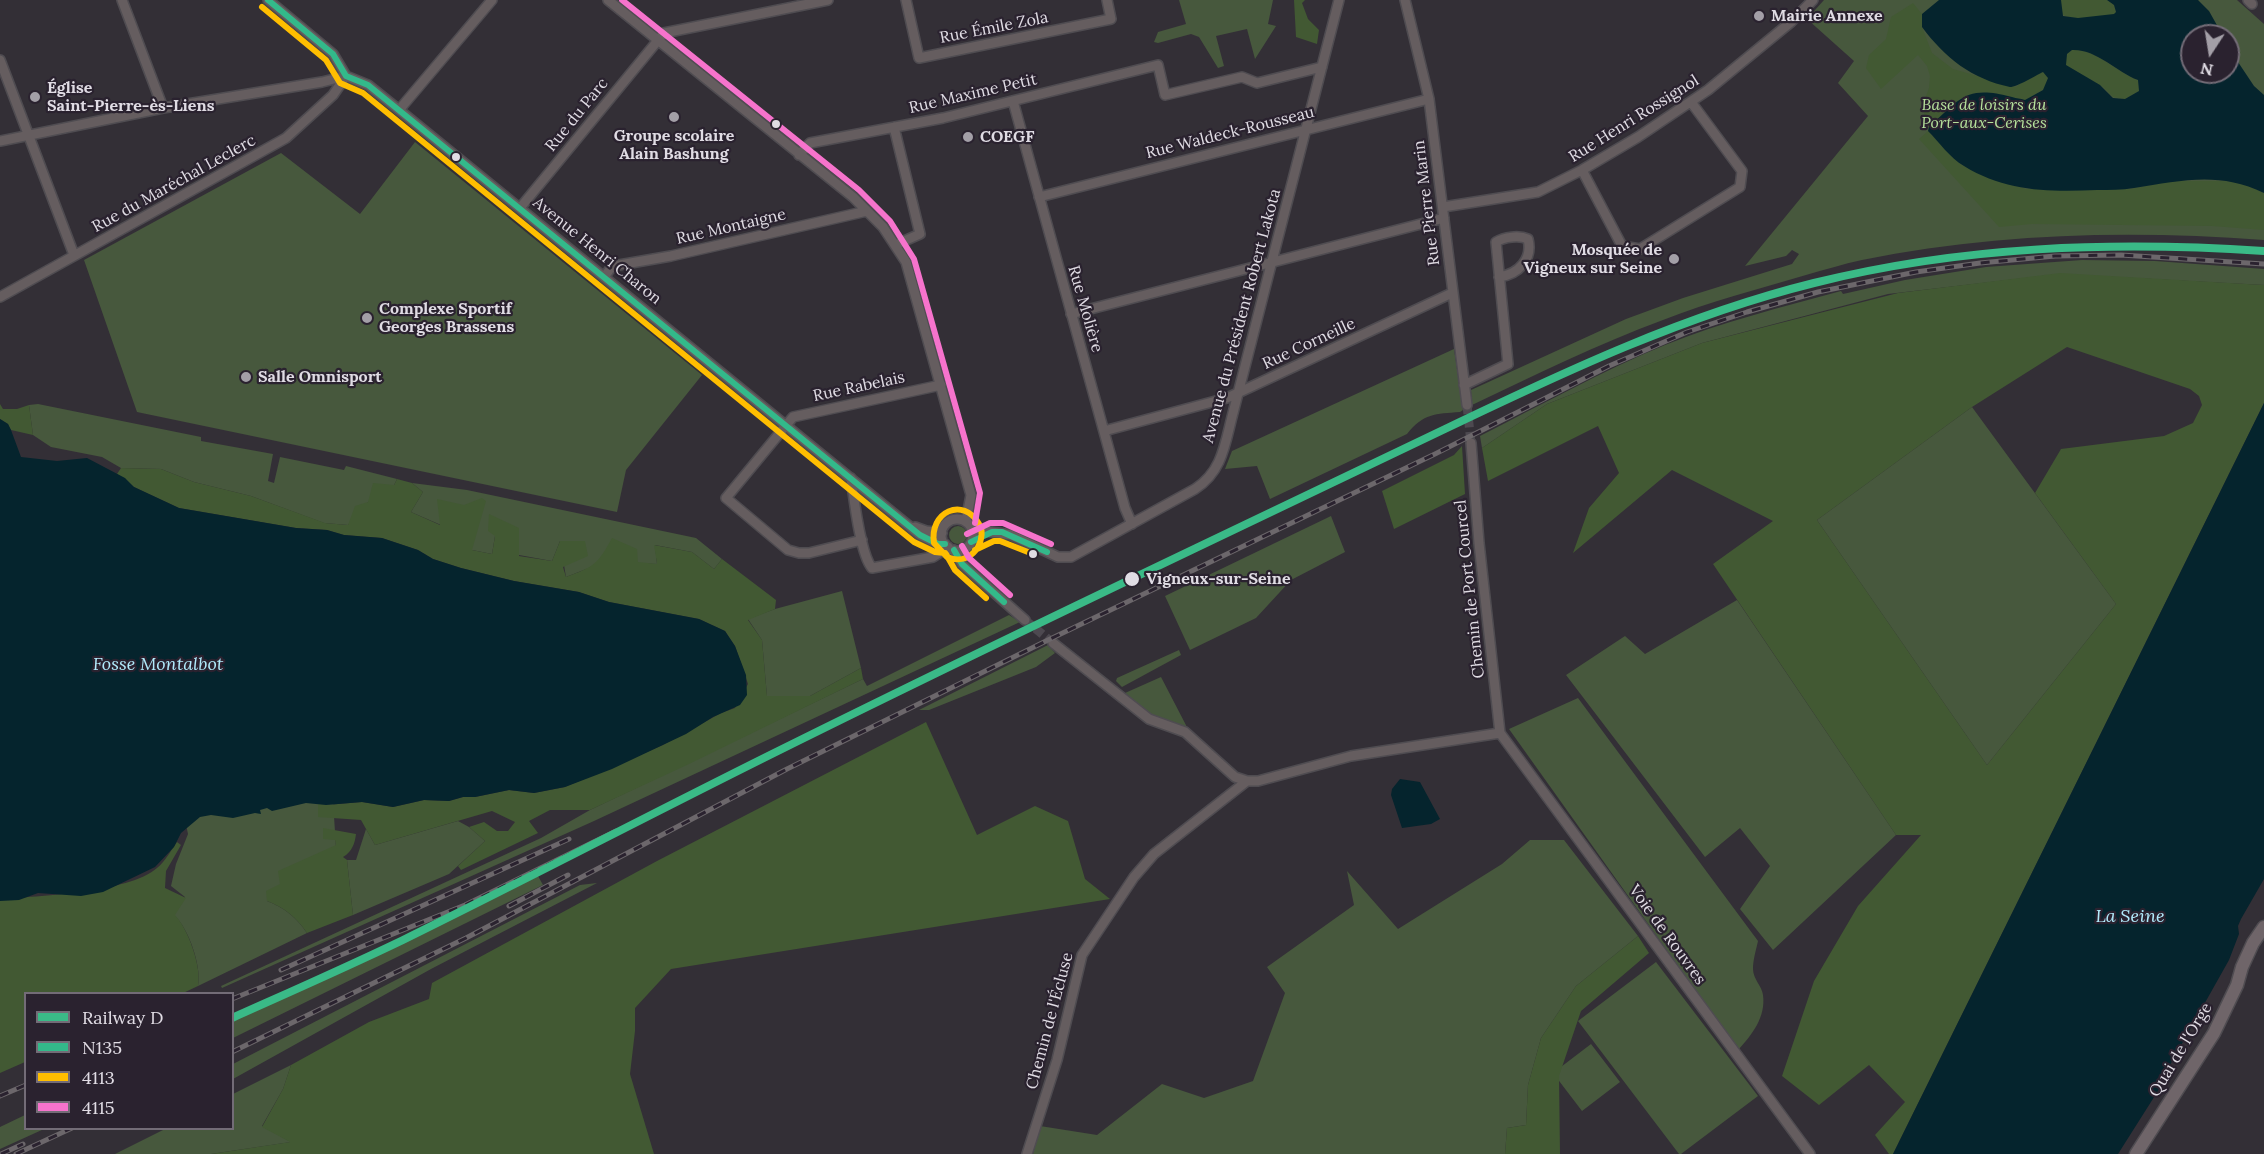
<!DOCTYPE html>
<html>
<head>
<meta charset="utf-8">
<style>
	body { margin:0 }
	#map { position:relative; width:2264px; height:1154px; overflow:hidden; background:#332f36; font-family:Lora,serif }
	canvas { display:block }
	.legend { position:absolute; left:24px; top:992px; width:210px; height:138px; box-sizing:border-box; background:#2a222f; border:2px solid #736c77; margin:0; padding:8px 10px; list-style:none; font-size:18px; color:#e0dce4 }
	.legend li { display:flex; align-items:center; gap:12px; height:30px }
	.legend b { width:30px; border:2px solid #736c77 }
	.north { position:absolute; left:2180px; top:24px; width:60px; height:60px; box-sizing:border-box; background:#2a222f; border:2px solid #736c77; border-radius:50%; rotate:192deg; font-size:16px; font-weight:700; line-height:24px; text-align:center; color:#e0dce4 }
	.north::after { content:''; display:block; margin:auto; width:21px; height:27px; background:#a39fa7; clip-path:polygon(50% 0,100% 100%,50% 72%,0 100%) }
</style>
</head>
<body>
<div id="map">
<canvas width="2264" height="1154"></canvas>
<ul class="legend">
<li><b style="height:8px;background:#3aba87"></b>Railway D</li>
<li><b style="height:8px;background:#33b98a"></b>N135</li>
<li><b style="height:8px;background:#ffbe00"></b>4113</li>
<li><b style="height:8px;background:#f673cc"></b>4115</li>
</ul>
<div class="north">N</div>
</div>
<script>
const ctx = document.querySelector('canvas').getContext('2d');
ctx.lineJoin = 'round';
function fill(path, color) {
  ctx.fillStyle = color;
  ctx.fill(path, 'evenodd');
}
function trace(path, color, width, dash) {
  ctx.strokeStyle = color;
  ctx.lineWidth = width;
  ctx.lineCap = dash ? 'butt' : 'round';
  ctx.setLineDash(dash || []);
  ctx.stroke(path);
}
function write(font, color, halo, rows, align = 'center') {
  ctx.font = font + ' Lora,serif';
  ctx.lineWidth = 4.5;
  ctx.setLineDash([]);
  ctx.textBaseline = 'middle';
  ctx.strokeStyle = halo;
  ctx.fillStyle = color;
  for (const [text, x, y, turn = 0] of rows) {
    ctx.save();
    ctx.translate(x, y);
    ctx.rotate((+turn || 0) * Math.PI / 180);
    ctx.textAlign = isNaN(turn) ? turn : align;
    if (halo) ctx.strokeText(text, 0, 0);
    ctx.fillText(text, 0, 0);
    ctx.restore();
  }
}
const green = new Path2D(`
	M1179 0H1273L1268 24 1276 26 1255 59 1247 29 1216 36 1224 66 1218 68 1199 37 1191 34 1158 43 1154 42 1158 32 1186 24Z
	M1824 0H2237L2264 24V240C2130 230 1994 233 1862 260 1843 264 1824 270 1806 275 1758 289 1709 302 1663 320 1598 344 1535 375 1472 405L1471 390 1626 319 1683 298 1792 264 1799 254 1792 250 1786 256 1745 266 1868 116 1838 83 1854 61 1807 19ZM2192 36H2228V72H2192Z
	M415 142 702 375 626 470 617 512 137 412 84 260 281 153 360 214Z
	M2082 260 2155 261 2264 269V285L2059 274 1888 294 1702 343 1547 404 1482 448 1480 436C1541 405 1602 371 1665 345 1722 322 1782 307 1841 291L1843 294 1905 280 1986 267Z
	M1454 349 1463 410 1460 412C1435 414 1424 413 1407 434L1270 499 1257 466 1225 469 1232 451Z
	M38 404 201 437V441L273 454 268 481 274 483 280 457 344 470 346 466 397 479 394 485 368 502 348 525 324 523 251 496 194 482 161 469 121 468 102 457 51 447 33 435 29 405Z
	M1972 407 2116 604 1987 765 1817 520Z
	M412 483 467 490 696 538 722 559 714 569 692 552 655 545 657 564 599 562 589 568 566 577 560 541 552 561 519 555 495 536 492 554 472 550 441 525 411 512 423 492Z
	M1331 516 1345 552 1291 580 1256 618 1190 650 1165 596Z
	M949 535a9 9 0 1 1 18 0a9 9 0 1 1-18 0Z
	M842 591 861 668 810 696H767L762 640 748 619 775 609Z
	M1737 600 1896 835 1773 950 1740 909 1770 866 1740 828 1705 857 1566 675 1625 636 1645 654Z
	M1009 615 1020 622 594 821 222 988 221 986 541 838 590 810 863 679 867 686Z
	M1048 645 1055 653 1036 667 929 710H919Z
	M1179 650 1181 655 1122 687 1116 681 1117 678Z
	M1161 677 1188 729 1152 716 1125 693Z
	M1578 698 1758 941C1756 950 1753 960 1753 969 1753 979 1762 986 1763 995 1766 1017 1752 1035 1738 1050L1509 729Z
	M333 800 336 848 281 884 267 901C285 908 296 917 307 933L198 986C202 967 189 929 174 915L185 897 171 886 176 864 188 834 182 806Z
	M458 821 469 827 485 841 449 874 353 915 347 860H356L366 829 375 845Z
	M1530 840H1564L1638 936 1576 986 1541 1038 1528 1085 1526 1125 1507 1128 1505 1154H1033L1040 1126 1097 1135 1162 1084 1204 1098 1253 1081 1285 993 1267 967 1354 905 1347 871 1398 929 1502 864Z
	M538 876 543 885 233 1038V1018Z
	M597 883 431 969 233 1079V1064L580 885Z
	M1656 962 1758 1096 1681 1154H1679L1578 1021Z
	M1591 1044 1620 1082 1582 1111 1553 1073Z
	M291 1065 283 1089 262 1126 291 1142 211 1154H115L165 1129 232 1128 233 1094Z
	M25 1115 26 1128 44 1129 0 1149V1127Z`);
const forest = new Path2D(`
	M1294 0H1305L1302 3 1308 19 1319 30 1317 44 1296 37Z
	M2061 0H2107L2114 5 2116 13C2105 18 2070 22 2061 13Z
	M1913 3 1922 14V27L1932 53 1953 69 2016 87 2029 77 2043 72 2048 77 2046 88 2025 100C2020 98 2017 99 2012 97 1965 85 1962 97 1929 127L1922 107 1929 88 1930 76 1927 66 1918 55 1881 89 1866 68 1869 55 1886 39 1891 17Z
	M2072 50C2097 49 2115 72 2138 80L2139 91 2125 99 2113 97 2103 87 2065 65 2067 54Z
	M1928 131 1960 164 1993 179 2026 189H2131L2172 181H2220L2240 182 2264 193V230L2212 226 2032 224 1999 227 1919 139Z
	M2060 273 2264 285V403L1893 1154H1889L1875 1135 1905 1102 1869 1065 1819 1105 1782 1076 1814 981 1858 906 1921 835H1896L1713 564 1773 521 1672 470 1573 553 1589 508 1619 473 1598 426 1488 481 1482 448 1547 404 1702 343 1898 293ZM2067 347 2190 389 2199 396 2202 405 2193 423 2164 436 2061 449 2035 493 2116 604 1987 765 1817 520 1972 407Z
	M0 404 3 409H17L29 405 33 435 11 430 8 424 0 419Z
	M1462 446 1465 494 1394 529 1382 491 1454 455Z
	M121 468 161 469 194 482 251 496 325 523 348 525 355 506 368 502 373 483 394 485 397 479 412 483 423 492 411 512 440 525 437 499 464 505 482 498 486 501 472 550 492 554 495 536 488 531 489 514 519 528V556L552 561 560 541H585L588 556 563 567 566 577C595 566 597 565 612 538L637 549 638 562 657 564 654 545 692 552 714 569 722 559 776 600 775 609 748 620 762 640 767 696H810L861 668 863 679 689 764 590 810H550L529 821 538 833 461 870 458 866 485 841 469 827 484 822 497 831H508L515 822 492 811 375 845 361 820 318 817V803L326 805 362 802 393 807 424 800 449 801 463 797H475L509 790 534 793 565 787 663 745 721 713 735 708 748 684 735 646 725 631 699 619 609 602 579 592 514 581 461 568 433 559 418 550 382 538 344 535 327 530 296 528 179 508 134 487 117 474Z
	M926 722 977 835 1035 806 1068 821 1085 879 1110 899 671 969 635 1008V1031L630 1074 654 1154H211L290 1142 262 1127 283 1089 291 1065 369 1022 429 999 432 983 657 861Z
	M323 828 356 834C355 843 352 852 343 857L347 860 353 915 307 933C296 917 285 908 267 901L266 891 280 884 278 871 336 845 335 840 323 839Z
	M177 842 181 845 166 871 165 888 186 898 175 915C188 929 202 967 198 986L181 994H26L25 1062 0 1073V899C38 896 128 893 157 868 165 862 171 850 177 842Z
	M1638 936 1649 953 1581 1011 1559 1076 1560 1154H1505L1507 1128 1526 1125 1528 1085 1541 1038 1576 986Z`);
const water = new Path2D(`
	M1939 0H2061L2063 16 2078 18 2114 14 2116 12 2114 5 2107 0H2198L2209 11 2223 36H2192V72H2228V47L2254 86 2264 95V193C2218 171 2181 181 2134 188 2122 190 2109 190 2097 190 2050 192 2006 192 1964 166 1950 158 1939 142 1928 131L1929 127C1961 98 1966 85 2012 97 2017 99 2020 98 2025 100L2043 90 2048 78 2043 72C2035 76 2017 87 2010 87 1972 79 1945 58 1922 27V14ZM2072 50C2097 49 2116 72 2138 80L2139 91 2125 99 2113 98 2100 85 2066 65 2067 54Z
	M2264 403V879L2241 919 2238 926 2239 934 2229 960 2170 1065 2167 1075 2162 1079 2163 1083 2118 1154H1893Z
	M0 419 8 424 11 430 21 457 57 461 87 458 125 478 134 487 179 508 296 528 327 530 344 535 382 538 418 550 433 559 461 568 514 581 579 592 609 602 699 619 725 631 735 646 746 675 747 695 740 705 713 717 686 734 612 769 565 787 534 793 509 790 475 797H463L449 801 424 800 393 807 362 802 326 805 306 803 272 811 267 808 260 810 261 814 255 813 233 818 211 815 200 817 181 833 174 847 155 867 103 892 81 896 38 893 19 900 0 901Z
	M1400 779 1420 782 1440 819 1431 824 1402 828 1391 795 1392 789Z`);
const minorTunnel = new Path2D(`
	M1467 405 1471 443
	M1025 620 1053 643`);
const minor = new Path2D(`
	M122 0 163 108
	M268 0 333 54 346 76 368 85 399 110 920 535 938 544H945
	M608 0 853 197 883 227 906 262 971 495 966 521
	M906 0 919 58 1111 19 1107 0
	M1405 0 1429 99 1467 405
	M2248 0 2252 4
	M0 60 74 255
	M1013 101 1125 508 1132 524
	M399 110 492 0
	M894 127 920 234 895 245
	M0 141 163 108 322 82 346 76
	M799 155 810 143 943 118 1158 65 1165 95 1242 77 1257 83 1322 67
	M1582 170 1622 246 1640 249 1740 187 1742 171 1691 102
	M1039 197 1429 99
	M1443 207 1538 192 1582 170 1638 137 1708 90 1791 22 1813 0
	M520 208 664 33 828 0
	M605 276 610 269 619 265 671 256 867 211
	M0 297 286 138 333 95 346 76
	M1071 314 1444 218
	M1464 385 1508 364 1496 242C1504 237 1519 235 1528 239 1533 259 1519 274 1499 277
	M1104 431 1227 398 1452 293
	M1471 443 1479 543 1500 733
	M851 478C854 498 860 554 872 568L933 557 948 547
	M941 535a16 16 0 1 1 32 0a16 16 0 1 1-32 0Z
	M915 527 926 531 942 533
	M972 529 1011 535 1058 557H1071L1195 489C1223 471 1225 443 1233 413L1339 0
	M862 540 809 553H799L788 550 726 498 793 417 941 385
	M954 550 962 564 1025 620
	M1053 643 1149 719 1185 732 1235 777 1247 781H1258L1351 756 1500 733
	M1500 733 1810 1154
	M1027 1154 1057 1060 1082 955 1134 877 1154 854 1247 781`);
const major = new Path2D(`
	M2136 1154 2214 1033 2237 985 2242 967 2253 943 2264 927`);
const rail = new Path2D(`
	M509 906 568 875
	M281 970 569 839
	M232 999 465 905 616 831
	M232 1052 466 938 787 769 1046 641 1435 454 1609 366 1687 332 1747 312 1818 292 1916 272 1980 263 2055 256 2121 255 2264 264
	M0 1096 26 1085
	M1 1154 23 1144
	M16 1154 72 1128`);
const bus1 = new Path2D(`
	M268 0 333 54 346 76 368 85 920 535 938 544H945
	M971 542 992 532H1002L1047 552
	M954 550 962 564 1004 602`);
const bus2 = new Path2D(`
	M262 7 326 60 340 83 363 93 914 542 935 552 945 553
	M979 524C963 496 929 512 934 543L947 557C968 566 985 547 981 527
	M975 550 994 541H1000L1033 554
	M946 554 955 570 986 598`);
const bus3 = new Path2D(`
	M622 0 859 190 890 221 914 259 980 493 975 523
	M967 534 990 523H1003L1051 544
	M962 546 969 558 1010 595`);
const rail1 = new Path2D(`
	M232 1018C290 992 347 967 403 940 529 878 653 813 778 751 917 682 1056 615 1196 548 1279 509 1362 469 1445 429 1564 372 1685 315 1814 283 1962 246 2113 241 2264 251`);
const markers = [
	[1759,16,6,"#a39fa7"],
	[35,97,6,"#a39fa7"],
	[674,117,6,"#a39fa7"],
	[776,124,5,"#e0dce4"],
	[968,137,6,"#a39fa7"],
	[456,157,5,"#e0dce4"],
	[1674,259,6,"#a39fa7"],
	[367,318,6,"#a39fa7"],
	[246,377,6,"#a39fa7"],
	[1033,554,5,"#e0dce4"],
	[1132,579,8,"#e0dce4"]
];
const poiNames = [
	["Mairie Annexe",1771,16],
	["Église",47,88],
	["Saint-Pierre-ès-Liens",47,106],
	["Groupe scolaire",674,136,"center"],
	["Alain Bashung",674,154,"center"],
	["COEGF",980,137],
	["Mosquée de",1662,250,"right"],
	["Vigneux sur Seine",1662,268,"right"],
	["Complexe Sportif",379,309],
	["Georges Brassens",379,327],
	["Salle Omnisport",258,377]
];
const streetNames = [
	["Rue Émile Zola",994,28,-11],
	["Rue Maxime Petit",973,94,-13],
	["Rue du Parc",577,115,-51],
	["Rue Henri Rossignol",1634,119,-32],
	["Rue Waldeck-Rousseau",1230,133,-14],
	["Rue du Maréchal Leclerc",174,184,-29],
	["Rue Pierre Marin",1427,203,-97],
	["Rue Montaigne",731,227,-13],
	["Avenue Henri Charon",597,251,39],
	["Rue Molière",1085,309,74],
	["Avenue du Président Robert Lakota",1242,316,-75],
	["Rue Corneille",1309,344,-25],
	["Rue Rabelais",859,387,-12],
	["Chemin de Port Courcel",1470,589,-96],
	["Voie de Rouvres",1667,935,54],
	["Chemin de l'Écluse",1050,1021,-75],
	["Quai de l'Orge",2181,1050,-59]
];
const parkNames = [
	["Base de loisirs du",1984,105],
	["Port-aux-Cerises",1984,123]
];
const stopNames = [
	["Vigneux-sur-Seine",1146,579]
];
const waterNames = [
	["Fosse Montalbot",158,665],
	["La Seine",2130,917]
];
fill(green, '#47583d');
fill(forest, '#425933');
fill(water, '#05242d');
trace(minorTunnel, '#4d4950', 9, [9, 4.5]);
trace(minor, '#4f4c51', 12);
trace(major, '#4f4c51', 15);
trace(minor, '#655d5f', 9);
trace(major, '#6f6569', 12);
trace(rail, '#6c676b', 5);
trace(rail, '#2a222f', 3, [9]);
trace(bus1, '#33b98a', 6);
trace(bus2, '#ffbe00', 6);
trace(bus3, '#f673cc', 6);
trace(rail1, '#3aba87', 8);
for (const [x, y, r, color] of markers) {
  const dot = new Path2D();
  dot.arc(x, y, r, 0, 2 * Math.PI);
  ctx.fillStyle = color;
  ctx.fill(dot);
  trace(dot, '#2a222f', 2);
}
write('bold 16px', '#e0dce4', '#2a222f', poiNames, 'left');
write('16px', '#e0dce4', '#2a222f', streetNames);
write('italic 16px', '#b5e19b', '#2a222f', parkNames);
write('bold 16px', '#e0dce4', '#2a222f', stopNames, 'left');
write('italic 18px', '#b1ebfc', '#2a222f', waterNames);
</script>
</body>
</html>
